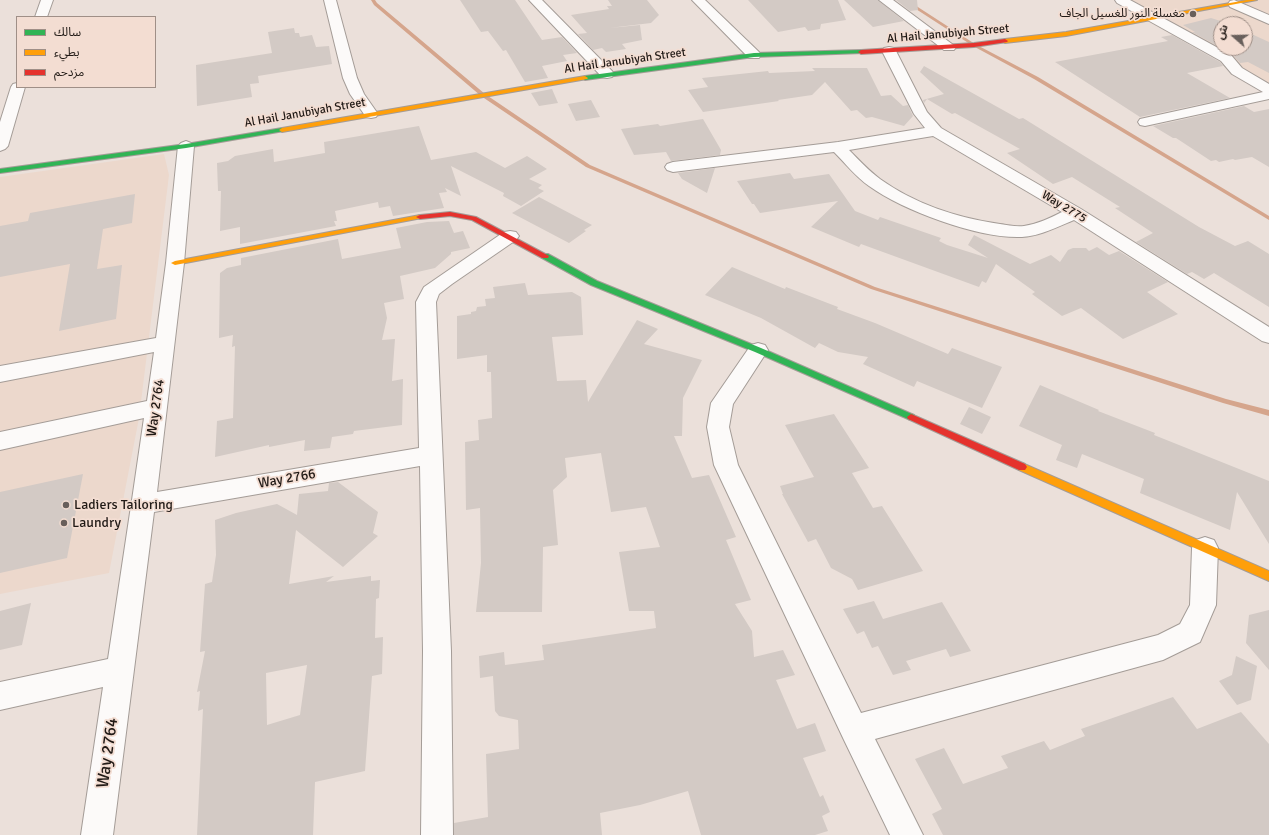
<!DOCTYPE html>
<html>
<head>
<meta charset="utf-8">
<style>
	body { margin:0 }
	#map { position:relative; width:1269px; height:835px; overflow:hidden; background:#ebe0da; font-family:Signika,"Noto Sans Arabic",sans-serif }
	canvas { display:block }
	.legend { position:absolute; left:16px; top:16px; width:140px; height:72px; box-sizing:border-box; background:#f3ddd2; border:1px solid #9f8f87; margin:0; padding:5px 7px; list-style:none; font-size:12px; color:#211a16 }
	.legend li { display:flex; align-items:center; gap:8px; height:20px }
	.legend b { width:20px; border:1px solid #9f8f87 }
	.north { position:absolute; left:1213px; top:16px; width:40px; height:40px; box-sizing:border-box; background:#f3ddd2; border:1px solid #9f8f87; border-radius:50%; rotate:290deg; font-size:11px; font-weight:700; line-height:16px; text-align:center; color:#211a16 }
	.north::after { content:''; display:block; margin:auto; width:14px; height:18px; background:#685f5b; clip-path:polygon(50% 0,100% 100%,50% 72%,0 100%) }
</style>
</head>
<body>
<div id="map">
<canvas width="1269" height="835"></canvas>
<ul class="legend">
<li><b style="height:5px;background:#30b455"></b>سالك</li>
<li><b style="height:5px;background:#ff9f0a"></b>بطيء</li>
<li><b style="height:5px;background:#e5322d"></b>مزدحم</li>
</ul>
<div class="north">ش</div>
</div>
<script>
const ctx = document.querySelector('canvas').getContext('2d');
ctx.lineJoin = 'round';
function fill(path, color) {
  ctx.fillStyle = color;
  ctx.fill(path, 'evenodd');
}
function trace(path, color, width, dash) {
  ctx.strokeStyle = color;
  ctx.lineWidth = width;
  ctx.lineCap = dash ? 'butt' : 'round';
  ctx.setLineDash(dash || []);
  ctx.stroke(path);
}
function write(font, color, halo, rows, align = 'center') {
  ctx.font = font + ' Signika,"Noto Sans Arabic",sans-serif';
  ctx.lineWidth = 3.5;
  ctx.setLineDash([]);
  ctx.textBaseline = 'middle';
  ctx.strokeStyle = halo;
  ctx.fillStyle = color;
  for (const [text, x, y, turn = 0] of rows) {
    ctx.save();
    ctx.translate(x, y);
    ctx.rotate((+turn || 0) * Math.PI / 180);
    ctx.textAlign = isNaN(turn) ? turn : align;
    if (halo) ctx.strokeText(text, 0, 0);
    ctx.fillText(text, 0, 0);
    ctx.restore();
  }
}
const built = new Path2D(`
	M1115 0H1269V93L1227 64 1174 32ZM1221 24H1245V48H1221Z
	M164 154 169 175 139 418 109 573 0 594V177Z`);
const stream = new Path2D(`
	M371 0H375L377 3 485 94 590 165 875 287 1226 399 1269 410V416L1223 403 871 289 586 167 481 96 374 5Z
	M902 0H907L975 44 1038 77 1269 216V220L1034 79 973 46Z`);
const building = new Path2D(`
	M460 0H515L542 40 562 37 577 53 563 55 567 61 542 66 548 78 525 82 506 50 503 51 488 31 481 32Z
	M608 0H647L659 15 651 23 609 28 640 25 642 40 622 44 626 49 606 52 602 48 593 50 578 34 587 33 571 15 609 9 607 6H612Z
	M748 0H838L846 20 821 24 820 29 808 31 805 27 778 32Z
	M844 0H878L904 21 873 27Z
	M896 0H917L918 10 910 11Z
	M1211 18 1230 24H1221V48L1192 32H1195L1183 25Z
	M294 28 295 33H299L300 37 312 35 316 47 329 46 332 64 258 76 259 83 250 84 252 97 197 106 196 65 272 53 268 32Z
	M1245 31 1269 42V73L1248 62 1240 63 1232 54 1221 48H1245Z
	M1172 35 1220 62 1223 66 1187 73 1230 98 1140 117 1055 62 1168 41 1161 37Z
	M924 66 1019 119 1023 118 1199 227 1235 246 1248 241 1269 254V307L1214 273 1204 279 1192 272 1187 274 1136 242 1153 233 1115 208 1120 207 1072 177 1053 184 1007 153 1020 149 955 113 952 114 927 99 924 103 923 100 944 94 920 72Z
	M812 68H867L881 96 891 95 903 106 908 105 913 116 904 126 872 117 866 118 857 110 851 111 825 82 812 95 778 100 779 101 703 112 688 90 708 87 702 78 768 71 769 73 815 71Z
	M552 89 558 103 539 106 531 93Z
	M591 100 600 117 576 121 568 104Z
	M1244 106 1254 112 1269 109V167L1252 157 1235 160 1233 159 1219 162 1216 160 1211 161 1176 138H1173L1153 126Z
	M703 119 721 150 720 155 671 161 666 152 634 155 621 129 658 124 660 126Z
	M419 126 431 160 476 152 505 168 527 156 547 169 529 179 542 185 538 188 544 191 521 206 503 196 504 193 451 166 461 196 445 188 447 192 439 193 444 208 393 216 390 206 379 208 378 202 335 211 337 221H334L336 226 240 244V227L220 231 221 191H218L217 163 228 161 235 156 273 149 274 162 325 153 324 142Z
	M715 168 707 193 682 179 678 173Z
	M790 173 794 179 829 174 855 211 878 220 880 217 941 238 939 241 947 245 988 258 968 245 974 235 1030 264 1051 255 1060 262 1068 250 1073 248H1086L1089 251 1097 247 1109 255 1119 251 1168 282 1147 292 1178 314 1123 339 1081 308 1062 316 1032 294 1035 292 996 264 986 283 982 281 979 287 861 244 859 247 811 227 838 201 760 213 754 204H752L737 181Z
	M135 194 132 223 103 229 97 269 122 265 116 319 59 331 70 264 0 277V226L28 221 30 213Z
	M539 197 592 225 584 230 586 231 569 243 512 213Z
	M449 221 454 233 463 231 470 248 451 252V254L435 268 400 276 404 299 384 303 387 318 382 340 395 339 392 381 403 379 402 425 354 431 353 434 332 437 330 448 304 451 305 440 269 447V445L215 457 217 421 233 418 235 346 232 347 233 335 219 338 220 273 227 268 241 265V258L338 239 342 259 401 248 396 228 427 222Z
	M732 267 785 289 786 287 838 307 837 309 875 323 948 354 952 348 1002 367 982 408 917 381 914 387 863 364 868 357 838 352 819 343 815 348 761 318 705 295Z
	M525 283 528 295 572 292 581 297 583 335 552 337 557 381 586 380 588 402 637 320 658 329 644 344 702 360 683 398 682 436H674L692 478 709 475 736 537 726 540 751 600 735 604 752 631 754 657 783 650 795 675 776 680 797 729 815 723 826 751 803 758 820 797 823 795 830 812 822 816 828 831 815 835H701L688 791 640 805 600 813 602 835H454V823L488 817 486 754 519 749 518 720 499 716 495 711 493 676 480 678 479 656 504 652 505 665 544 660 542 645 656 628 654 611H629L619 552 660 547 646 507 611 512 601 453 565 458 567 477 553 490 558 545 543 547 542 612H476L481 563 480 508 466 510 465 442 479 440 478 420 492 418 491 372H487V355L457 359V316L471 314V312L476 311 477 307 486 306 485 299 495 298 493 287Z
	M1040 385 1099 410 1098 411 1155 433 1154 435 1269 481V544L1237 492 1230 530 1140 493 1144 479 1082 454 1077 468 1056 460 1062 445 1019 426Z
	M969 407 991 417 982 434 960 424Z
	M834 414 869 468 852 473 873 508 882 506 923 571 858 590 852 579 831 568 816 539 808 542 782 494H783L780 486 814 477 785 425Z
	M83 474 67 558 0 573V492Z
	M338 482 378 512 373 533 378 536 343 567 296 530 289 584 334 576 326 582 371 576V581L380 580 379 598 376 599 375 638 383 637 382 674 372 676 365 771 315 782 313 835H197L203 709 198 711 200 691 197 692 205 651 200 652 205 584 212 582 216 555 215 520 236 513 277 504 297 515 299 494 328 491 329 483ZM307 665 300 715 267 725 266 673Z
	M874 601 883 619 942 602 971 651 950 657 946 649 906 661 911 670 893 675 878 646 872 648 864 631 857 634 843 609Z
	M31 603 22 645 0 650V611Z
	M1269 610V670L1246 643 1249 615Z
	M1236 656 1257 666 1251 700 1237 705 1219 681 1232 675Z
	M1173 697 1197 729 1241 712 1269 744V835H943L932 814 942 809 915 759 944 748 963 784 1008 768 1001 756 1044 741 1050 750 1085 736 1081 729Z`);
const street = new Path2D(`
	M41 0H53L47 17H35Z
	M324 0H336L357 78 364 94 378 114 376 117 371 118 366 117 350 94 343 78Z
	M529 0H542L612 71 614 74 612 77 607 78 602 77Z
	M692 0H705L759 52 761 55 759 58H749Z
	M879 0H893L956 47 954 50H944Z
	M1115 0H1130L1231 55 1242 68 1269 84V99L1145 126 1140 125 1138 122 1140 119 1263 92 1232 74 1221 61 1117 3Z
	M1234 0 1269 15V24L1230 7 1228 4 1230 1Z
	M889 47 894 48 896 51 927 112 941 128 1081 209 1269 327V343L1262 341 1074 220C1057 227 1040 236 1022 237 979 239 904 211 869 186 856 177 846 164 834 152L673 172 667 170 665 167 667 164 673 162 838 142 925 128 914 114 882 51 884 48ZM933 136 1062 212C1050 218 1038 224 1024 226 1016 227 1008 225 1000 224 958 218 915 204 880 179 869 171 859 160 849 150Z
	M17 83V87H25L8 146 5 149 0 151V122L11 87 13 84Z
	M186 141 191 143 194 146 184 263 157 492 419 448 416 302 424 287 504 232 510 231 516 232 519 236 516 240 452 284 439 294 436 302 451 651 453 835H421L423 651 420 466 154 512 113 835H81L103 687 0 710V682L108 659 131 506 130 504 132 500 144 418 0 450V432L147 401 154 352 0 382V366L156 338 166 263 178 146 181 143Z
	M758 343 765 345 768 350 733 404 729 427 738 465 861 713 1158 635 1180 624 1190 605 1192 548 1196 540 1205 537 1214 540 1218 548 1216 605 1200 642 1163 660 875 739 923 835H890L844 740 714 465 707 427 711 403 751 345Z`);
const fast = new Path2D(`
	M861 50 863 51V53L754 57 585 80 582 78 585 76 754 53Z
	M282 128 284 129V131L186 148 0 173V169L186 144Z
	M542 254H548L597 281 761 348 914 415 915 417 911 420 908 419 755 352 591 285 542 258Z`);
const slow = new Path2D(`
	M1247 0H1257L1066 36 1005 43 1002 41 1005 39 1066 32Z
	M585 76 588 78 587 79 282 132 279 130 282 128Z
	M420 215 422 216V218L175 265 171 263 175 261Z
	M1022 463 1269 571V581L1019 470 1017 467 1019 464Z`);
const jam = new Path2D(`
	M1005 39 1008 41 1007 42 974 47 861 54 858 52 861 50 974 43Z
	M450 212 476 217 549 256 548 258H542L472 220 450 216 420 219 416 217 420 215Z
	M911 414 1025 464 1027 467 1025 470H1019L908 419 907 417Z`);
const markers = [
	[1193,14,4,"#685f5b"],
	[66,505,4,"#685f5b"],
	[64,523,4,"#685f5b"]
];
const farPoinames = [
	["مغسلة النور للغسيل الجاف",1185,14]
];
const farStreetnames = [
	["Al Hail Janubiyah Street",948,34,-5],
	["Al Hail Janubiyah Street",625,61,-8],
	["Al Hail Janubiyah Street",305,113,-10],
	["Way 2775",1064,207,31]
];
const streetNames = [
	["Way 2764",156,408,-82],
	["Way 2766",287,479,-10]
];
const poiNames = [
	["Ladiers Tailoring",74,505],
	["Laundry",72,523]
];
const nearStreetnames = [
	["Way 2764",108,753,-82]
];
fill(built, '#ecd8cc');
fill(stream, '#d5a58c');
fill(building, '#d3cac5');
trace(street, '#a49c97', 2);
trace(fast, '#a49c97', 2);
trace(slow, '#a49c97', 2);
trace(jam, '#a49c97', 2);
fill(street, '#fcfaf9');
fill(fast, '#30b455');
fill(slow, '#ff9f0a');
fill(jam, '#e5322d');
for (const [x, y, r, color] of markers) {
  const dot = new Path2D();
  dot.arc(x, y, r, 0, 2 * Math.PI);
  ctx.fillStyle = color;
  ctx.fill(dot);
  trace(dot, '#f3ddd2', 1.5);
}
write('12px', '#211a16', '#f3ddd2', farPoinames, 'right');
write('12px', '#211a16', '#f3ddd2', farStreetnames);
write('14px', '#211a16', '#f3ddd2', streetNames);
write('14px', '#211a16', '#f3ddd2', poiNames, 'left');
write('17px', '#211a16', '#f3ddd2', nearStreetnames);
</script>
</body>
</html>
